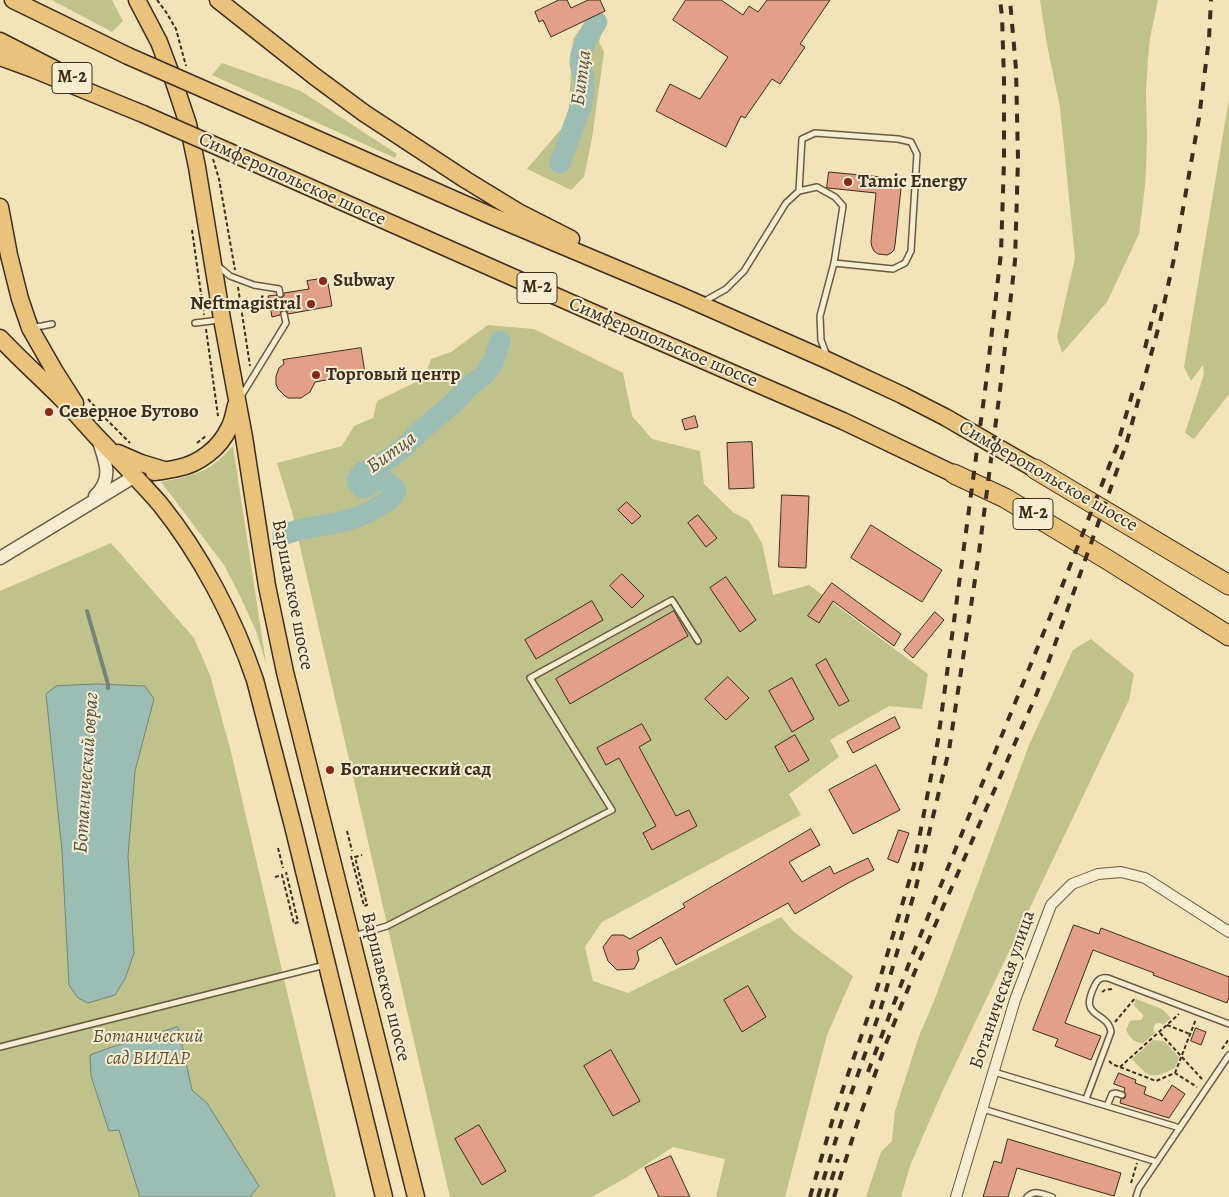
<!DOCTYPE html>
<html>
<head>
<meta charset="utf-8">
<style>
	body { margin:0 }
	canvas { display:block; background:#f2e3b8 }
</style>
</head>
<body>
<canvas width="1229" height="1197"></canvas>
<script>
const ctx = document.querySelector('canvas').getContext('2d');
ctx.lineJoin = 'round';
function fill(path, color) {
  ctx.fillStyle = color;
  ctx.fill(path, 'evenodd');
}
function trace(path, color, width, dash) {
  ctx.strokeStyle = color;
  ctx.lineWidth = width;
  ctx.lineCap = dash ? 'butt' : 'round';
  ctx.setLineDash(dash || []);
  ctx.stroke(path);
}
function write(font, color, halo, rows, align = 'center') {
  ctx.font = font + ' Alegreya,serif';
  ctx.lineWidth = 4;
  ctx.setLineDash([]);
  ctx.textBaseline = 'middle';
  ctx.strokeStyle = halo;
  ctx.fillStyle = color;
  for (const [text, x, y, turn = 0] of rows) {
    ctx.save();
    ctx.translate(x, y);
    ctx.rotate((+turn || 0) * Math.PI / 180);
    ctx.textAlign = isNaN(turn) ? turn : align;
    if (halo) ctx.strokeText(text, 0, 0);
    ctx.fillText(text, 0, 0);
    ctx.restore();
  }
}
const green = new Path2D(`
	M52 0H112L123 21 112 32Z
	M1040 0H1158L1150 38 1148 58 1146 92 1147 138 1146 169 1145 186 1139 234 1107 302 1062 353 1057 337 1075 258 1060 107 1047 45Z
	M604 24 599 42 604 52 592 138 584 177 571 190 527 169 568 121 573 39 580 29Z
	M222 63 301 91 397 154 395 158 212 75Z
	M1229 99V394L1194 439 1185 433 1204 374 1203 365 1191 381 1184 367Z
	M488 325 534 329 623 373 632 416 652 439 700 451 704 484 733 512 749 521 762 543 773 595 809 585 928 674 922 709 889 706 830 740 839 757 789 794 801 815 602 922 585 947 593 981 628 993 781 917 794 932 853 976 827 1035 785 1197H716L725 1159 673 1147 629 1176 592 1197H450L292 512 277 463 342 446 354 426 373 418 377 401 424 378 431 359 451 352Z
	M233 446 266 663 256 631 240 596 224 565 161 482C176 479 192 476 206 469 217 463 225 454 233 446Z
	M111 543 194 638 210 675 231 752 283 975 336 1197H0V591Z
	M1091 639 1134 674 1129 700 943 1090 910 1166 901 1197H866L881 1152 892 1141 895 1111 919 1036 934 1001 1029 745 1073 650Z
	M1136 999 1162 1009 1171 1018 1164 1024 1158 1023 1155 1024 1153 1030 1155 1033 1143 1043C1134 1043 1130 1038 1126 1030L1130 1021C1134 1019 1140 1022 1143 1018V1015L1134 1005Z
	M1153 1040 1164 1041 1179 1057 1175 1068C1152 1080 1149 1078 1132 1059Z`);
const water = new Path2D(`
	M97 684 145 686 154 699 135 771 128 856 134 953 125 979 115 995 88 1003 78 998 69 985 62 851 46 694 56 686Z
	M178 1027 192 1090 207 1103 259 1186 251 1195V1197H140L119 1130 109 1131 91 1076 90 1055 109 1048Z`);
const stream = new Path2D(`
	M87 611 108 684V688`);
const river = new Path2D(`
	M560 163 581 106C583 98 585 87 584 78 583 73 580 68 580 62 580 50 590 32 597 22
	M283 535C316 522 346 528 379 506 385 502 392 499 396 491 392 484 386 480 377 479L366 487 363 488 357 482 358 478 363 472 376 467 401 450 426 426 457 400 467 388 483 376 493 363 500 341`);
const building = new Path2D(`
	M559 0H567L571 8 588 0H600L605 11 551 37 543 20 539 22 535 12Z
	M686 0H721L743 15 749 6 758 12 767 0H830L800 44 805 47 780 84 772 79 745 118 741 116 726 147 656 111 670 84 700 99 728 57 673 20Z
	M829 172 902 179 895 245 894 250 891 253 887 255 878 254 874 251 872 247 871 242 876 193 828 188H827Z
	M327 278 332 306 288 314 287 311 284 310 281 311 280 315 272 317 268 296 276 295 278 298H281L284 296V293L309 289 307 281Z
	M361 348 365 373 315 382 310 392 301 398H288L284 395 278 389 276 384V376L279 368 284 364 283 360Z
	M695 416 698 427 685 430 682 420Z
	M752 442 754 488 729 489 727 443Z
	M782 495 809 496 806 568 779 567Z
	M627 502 641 516 632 524 618 510Z
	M698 515 717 538 706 547 688 523Z
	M871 525 942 570 922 602 851 558Z
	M622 574 644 596 632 608 610 586Z
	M726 577 756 620 740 632 710 588Z
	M832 583 901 634 894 646 833 601 819 623 808 616Z
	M592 601 603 620 536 659 525 640Z
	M674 611 688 636 570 704 556 679Z
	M935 612 944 620 913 658 904 650Z
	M826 659 849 701 839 706 816 665Z
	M728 677 749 698 726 720 705 699Z
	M792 678 814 719 792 732 769 691Z
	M895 717 900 728 853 753 847 742Z
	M642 724 651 740 639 747 676 816 689 810 697 826 652 850 643 833 656 826 619 758 606 765 597 748Z
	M795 735 809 760 789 772 775 747Z
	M876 765 900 810 853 834 829 790Z
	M811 829 820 845 789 862 802 882 830 866 834 874 868 858 874 870 848 883 795 914 788 903 676 965 661 937 637 951 639 960 634 969 617 970 608 961 603 947 612 935H623L630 939 685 907 683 904Z
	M899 830 909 833 898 863 888 859Z
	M1074 925 1099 934 1101 928 1229 977V997L1227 1003 1153 975 1154 973 1093 950 1065 1023 1101 1036 1091 1060 1055 1046 1058 1039 1033 1030Z
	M748 986 766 1017 742 1032 724 1000Z
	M1196 1028 1206 1032 1201 1045 1191 1041Z
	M611 1050 640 1101 613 1116 584 1066Z
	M1119 1073 1136 1080 1135 1083 1146 1087 1144 1094 1162 1101 1172 1085 1185 1094 1169 1118 1120 1103 1121 1099 1125 1098 1126 1095 1124 1091 1125 1088 1114 1084Z
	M479 1125 506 1171 482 1185 455 1139Z
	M1008 1139 1121 1173 1114 1196 1017 1168 1008 1197H983L994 1161 1001 1163Z
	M671 1156 690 1197H659L645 1168Z`);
const path = new Path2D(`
	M157 0 166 12 176 29 186 66
	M213 159 219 179 235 270
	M192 230 204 315
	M238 287 250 366
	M206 329 218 416
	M88 399 106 419 130 443
	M197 443 207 435
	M347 831 352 851
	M278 848 283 868
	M351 856 364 906 367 905 355 857 362 855
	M275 877 282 875 294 924 298 922 286 872
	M1102 992 1105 990 1112 989
	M1115 1022 1136 997
	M1167 1025 1190 1034
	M1160 1033 1202 1079
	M1222 1049 1229 1039
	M1109 1061 1112 1064 1156 1081 1175 1073 1197 1087
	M1120 1067 1179 1014
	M1175 1073 1196 1019
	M1131 1183 1137 1163`);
const service = new Path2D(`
	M799 191 802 139 815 133 898 139 911 142 917 154 911 251 905 263 893 269 834 263
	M218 266 230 276 254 285 279 289 280 294
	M703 302 726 289 744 271 786 203 799 191 817 187 835 197 843 206 834 263 820 316 821 340 827 356
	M195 323 219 320
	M33 327 42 326 52 324
	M240 398 286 323 284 314
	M354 936 387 926 612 810 530 678 672 600 698 641
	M0 1047 325 965
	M994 1072 1180 1128
	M1086 1099 1111 1032C1108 1010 1077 1020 1095 985 1098 979 1101 977 1108 978L1229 1024
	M1107 1106 1112 1094 1116 1093 1122 1095
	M983 1109 1157 1162
	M1027 1197C1035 1189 1042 1194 1052 1197
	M1136 1197 1139 1188 1229 1055`);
const minor = new Path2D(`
	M956 1197 1015 1000 1051 905 1072 884 1098 874 1121 872 1145 878 1229 932`);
const tertiary = new Path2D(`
	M95 496C114 478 105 461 98 439
	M0 558 135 476`);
const primary = new Path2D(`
	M137 0 159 42 174 82 188 124 197 167 222 319 244 437 267 586 285 672 416 1197
	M0 41 76 80
	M0 207 9 255 20 299 30 328 54 370 75 403
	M0 338C20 359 41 378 62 399 74 411 86 425 98 438 119 460 140 481 160 504 201 555 234 618 255 680L293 826 384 1197
	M118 453 141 463 164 470
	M154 472C162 471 170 470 178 468 199 464 220 448 229 428 233 421 234 413 236 405`);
const trunk = new Path2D(`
	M13 0 128 56
	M218 0 314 76 364 113 466 180 520 213 571 239
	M0 57 33 69 143 114
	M217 95 494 217 684 297 829 361 902 395 945 417 1035 469
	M232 153 587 310 843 421 954 474`);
const motorway = new Path2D(`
	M1035 469 1229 585
	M954 474 1005 498 1108 560 1229 636`);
const rail = new Path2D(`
	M1145 348 1157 300
	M868 1072 910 961 1050 617 1117 446 1133 391
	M810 1197 834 1115 873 1002 914 865 938 740 986 383 1001 253 1004 161V80L1002 16 1000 0
	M818 1197 842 1120 880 1011 916 887 949 750 978 560 1000 390 1015 261 1018 159 1016 69 1010 0
	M826 1197 838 1159
	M834 1197 857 1124 887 1041 918 964 1037 693 1062 625 1126 445 1160 322 1175 254 1199 118 1209 39 1211 0`);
const trunkBridge = new Path2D(`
	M128 56 217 95
	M143 114 232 153`);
const markers = [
	[848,182,5,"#8f2418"],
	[323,281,5,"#8f2418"],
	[311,304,5,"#8f2418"],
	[316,375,5,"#8f2418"],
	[49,412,5,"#8f2418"],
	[330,770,5,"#8f2418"]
];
const shields = [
	[72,78,40],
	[537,288,40],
	[1033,514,40]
];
const shieldNames = [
	["М-2",72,78],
	["М-2",537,288],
	["М-2",1033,514]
];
const streetNames = [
	["Симферопольское шоссе",292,180,24],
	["Симферопольское шоссе",663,343,23],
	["Симферопольское шоссе",1048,477,30],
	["Варшавское шоссе",292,595,79],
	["Варшавское шоссе",385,987,76],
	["Ботаническая улица",1003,990,-71]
];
const poiNames = [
	["Tamic Energy",858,182],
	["Subway",333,281],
	["Neftmagistral",301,304,"right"],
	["Торговый центр",326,375],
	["Северное Бутово",59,412],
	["Ботанический сад",340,770]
];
const parkNames = [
	["Ботанический",148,1037],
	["сад ВИЛАР",148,1059]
];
const waterNames = [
	["Битца",582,78,-83],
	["Битца",392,453,-36],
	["Ботанический овраг",87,773,-86]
];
fill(green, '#c0c28b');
fill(water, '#9cbdb4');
trace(water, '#768378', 1);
trace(stream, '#768378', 4);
trace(river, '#9cbdb4', 21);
fill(building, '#e2a088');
trace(building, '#3d2d1d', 1);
trace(service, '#6a5a44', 8);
trace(minor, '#6a5a44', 12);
trace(tertiary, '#6a5a44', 15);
trace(primary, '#3d2d1d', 19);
trace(trunk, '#3d2d1d', 19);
trace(motorway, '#3d2d1d', 21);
trace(path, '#3d2d1d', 2, [4, 2.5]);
trace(service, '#f7edd1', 5);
trace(minor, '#f7edd1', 10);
trace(tertiary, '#f7edd1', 12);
trace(primary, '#e9c27c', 16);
trace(trunk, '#e9c27c', 16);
trace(motorway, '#e9c27c', 19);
trace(rail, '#3d2d1d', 4, [9, 9]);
trace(trunkBridge, '#3d2d1d', 19, []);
trace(trunkBridge, '#e9c27c', 16);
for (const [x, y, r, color] of markers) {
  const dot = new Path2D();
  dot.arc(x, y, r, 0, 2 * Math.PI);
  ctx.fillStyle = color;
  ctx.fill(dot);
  trace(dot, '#f7edd1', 2);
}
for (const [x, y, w] of shields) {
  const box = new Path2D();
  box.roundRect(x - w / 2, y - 15.5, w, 31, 4);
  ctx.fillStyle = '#f7edd1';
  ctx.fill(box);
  trace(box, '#3d2d1d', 1);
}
write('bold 18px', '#3d2d1d', null, shieldNames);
write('19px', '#3d2d1d', '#f7edd1', streetNames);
write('bold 19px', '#3d2d1d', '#f7edd1', poiNames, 'left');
write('italic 19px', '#5e5238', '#f7edd1', parkNames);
write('italic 20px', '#555143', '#f7edd1', waterNames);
</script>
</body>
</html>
